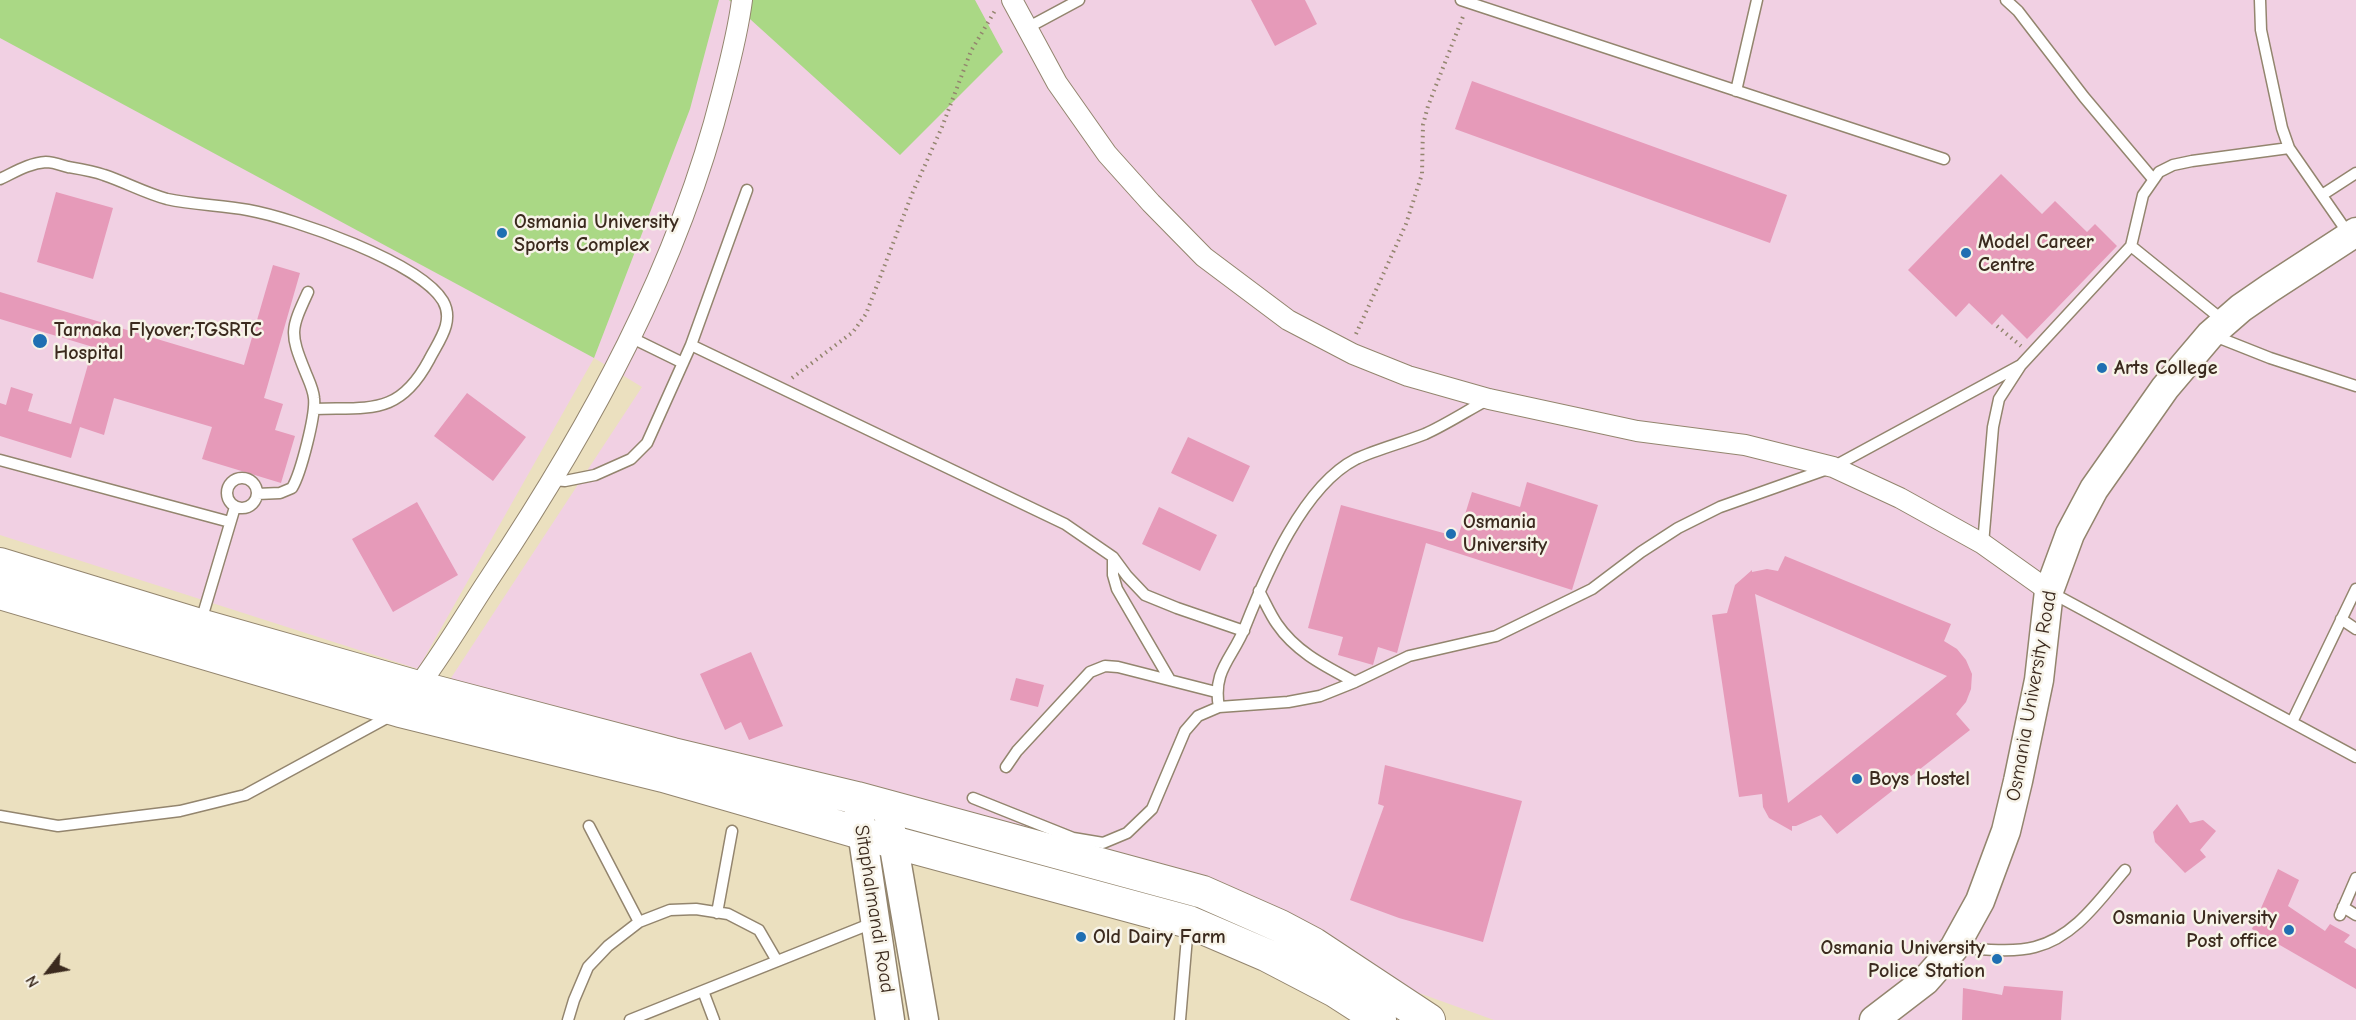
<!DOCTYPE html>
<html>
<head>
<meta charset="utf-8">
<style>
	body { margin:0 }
	#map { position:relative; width:2356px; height:1020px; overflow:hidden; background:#ebe0bf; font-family:"Comic Neue",sans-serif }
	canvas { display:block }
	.north { position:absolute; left:18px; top:942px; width:60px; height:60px; -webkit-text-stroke:4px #f7f3e8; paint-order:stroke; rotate:239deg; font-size:16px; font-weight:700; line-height:24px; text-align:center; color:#3b2a1e }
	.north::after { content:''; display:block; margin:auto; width:21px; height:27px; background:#3b2a1e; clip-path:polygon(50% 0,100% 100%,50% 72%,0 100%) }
</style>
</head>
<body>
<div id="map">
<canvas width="2356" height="1020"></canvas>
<div class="north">N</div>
</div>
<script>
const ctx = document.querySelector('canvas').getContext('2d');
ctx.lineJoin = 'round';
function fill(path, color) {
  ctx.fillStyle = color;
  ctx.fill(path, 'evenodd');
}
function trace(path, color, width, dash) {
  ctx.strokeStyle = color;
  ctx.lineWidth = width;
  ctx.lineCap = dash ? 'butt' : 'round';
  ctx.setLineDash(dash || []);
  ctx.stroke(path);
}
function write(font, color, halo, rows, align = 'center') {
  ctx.font = font + ' "Comic Neue",sans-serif';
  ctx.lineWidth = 5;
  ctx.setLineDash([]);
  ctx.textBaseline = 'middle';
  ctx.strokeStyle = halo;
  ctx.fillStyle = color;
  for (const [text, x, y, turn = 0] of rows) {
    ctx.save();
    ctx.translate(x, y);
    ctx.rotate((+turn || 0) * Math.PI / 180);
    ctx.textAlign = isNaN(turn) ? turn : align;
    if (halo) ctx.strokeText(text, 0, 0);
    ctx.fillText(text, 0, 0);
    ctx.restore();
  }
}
const built = new Path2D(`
	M0 0H2356V1020H1494L784 765 449 681 642 387 594 358 418 669 0 535Z`);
const green = new Path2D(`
	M0 0H719L690 109 594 358 0 38Z
	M729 0H975L1003 52 900 155Z`);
const building = new Path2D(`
	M1251 0H1305L1317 24 1275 46Z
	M1472 81 1787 195 1770 243 1455 129Z
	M2001 174 2042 214 2055 201 2087 232 2095 224 2117 246 2027 339 2002 314 1992 325 1969 303 1956 317 1908 270Z
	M56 192 113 208 93 279 37 262Z
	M273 265 300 273 264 398 283 404 275 430 295 436 281 483 202 459 212 427 114 398 104 435 80 427 71 458 0 436V403L6 405 11 387 33 394 28 411 71 424 93 347 0 319V292L244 365Z
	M467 393 526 437 493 481 434 436Z
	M1188 437 1250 466 1233 502 1171 473Z
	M1527 482 1598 505 1572 590 1426 543 1397 653 1378 647 1373 665 1338 655 1343 637 1308 628 1341 505 1458 537 1472 492 1520 507Z
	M417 502 458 575 393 612 352 539Z
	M1159 507 1217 535 1200 571 1142 544Z
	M1785 556 1951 624 1944 641 1957 649 1966 660 1972 674 1971 689 1966 702 1956 714 1970 730 1837 834 1821 815 1796 826H1792V831L1769 818 1763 807 1762 794 1739 797 1712 615 1727 613 1735 585 1752 570V572L1767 569 1778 571ZM1755 594 1947 676 1788 803Z
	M751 652 783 726 749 740 741 722 725 730 700 674Z
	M1016 678 1044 685 1038 707 1010 700Z
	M1385 765 1522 801 1483 942 1399 918 1350 900 1384 806 1378 804Z
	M2177 804 2190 823 2203 820 2216 831 2200 850 2206 857 2185 873 2155 842 2153 832Z
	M2278 869 2299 880 2288 906 2325 931 2330 924 2350 935 2344 942 2356 949V989L2252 929Z
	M2004 986 2063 991 2061 1020H1962L1963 988 2002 995Z`);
const path = new Path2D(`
	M1997 326 2021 346
	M1356 334 1406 224 1422 174 1423 125 1428 106 1464 14
	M792 378 853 332 866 314 912 194 942 127 971 51 996 9`);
const lane = new Path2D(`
	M1461 0 1944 159
	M2006 0 2018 11 2084 97 2153 179
	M2260 0 2261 30 2282 128 2289 148 2350 236
	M1027 28 1079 0
	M1736 91 1757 0
	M0 179C15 172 29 163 46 162 53 162 61 165 68 167 80 169 93 171 104 175 125 182 145 193 167 199 194 205 222 205 248 210 293 218 420 262 443 301 455 322 438 342 429 360 399 416 370 407 314 409
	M2322 195 2356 173
	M2131 246 2143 195 2159 172 2173 165 2192 161 2289 148
	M2212 335 2270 358 2356 386
	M632 338 683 363
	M691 345 747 190
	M0 460 230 522
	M227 493a15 15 0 1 1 30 0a15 15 0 1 1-30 0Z
	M553 480 565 481 595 475 631 459 647 443 691 345 1065 524 1113 557 1127 576 1145 595 1177 608 1244 631
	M257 494 280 493 292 488C301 473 316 414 314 398 313 388 308 379 305 371 289 332 291 329 308 292
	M1983 544 1993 427 1999 399 2021 365 2131 246 2225 322
	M1113 558V575L1117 589 1170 680
	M1259 591C1265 602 1270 614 1277 624 1296 652 1325 666 1355 682
	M2052 593 2356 757
	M2341 619 2356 629
	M201 621 235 507
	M1219 707C1212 670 1233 658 1245 627 1266 574 1303 486 1356 459 1378 449 1402 443 1425 434 1447 424 1468 410 1489 399
	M2292 722 2356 589
	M1006 767 1017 751 1090 672 1105 666 1118 667 1216 692
	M973 798 1073 838 1103 843 1127 833 1152 809 1185 731 1198 716 1219 707 1288 702 1320 696 1355 682 1409 656 1496 636 1592 589 1641 552 1678 528 1720 507 1833 467 2021 365
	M0 816 58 826 180 811 245 795 392 715
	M589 826 639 922
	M2343 907 2356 915
	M717 913 732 831
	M2340 915 2356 878
	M1957 948C1980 949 2013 953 2035 947 2075 937 2100 899 2125 870
	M703 991 714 1020
	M568 1020 574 1000 588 967 608 946 639 922 670 910 696 909 728 914 759 930 777 961
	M630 1020 875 922
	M1180 1020 1188 925`);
const street = new Path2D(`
	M1012 0 1057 83 1107 154 1151 203 1204 257 1288 320 1353 354 1408 376 1489 399 1637 431 1745 445 1833 467 1900 498 1983 544 2049 591
	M413 693C442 656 465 615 491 576 590 427 678 268 722 93 730 62 738 32 742 0`);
const secondary = new Path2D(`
	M857 798 890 1020
	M887 807 924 1020
	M1874 1020 1925 981 1954 948 1980 901 2006 831 2018 781 2039 680 2049 591 2070 534 2094 489 2165 388 2210 335 2241 308 2270 288 2356 232`);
const primary = new Path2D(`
	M0 564 200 625 418 687 673 754 857 798 1203 892 1280 926 1314 944 1429 1020
	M0 593 400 711 663 776 878 838 1189 922 1266 955 1335 991 1380 1020`);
const markers = [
	[502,233,6,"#1f6fb2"],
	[1966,253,6,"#1f6fb2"],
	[40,341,8,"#1f6fb2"],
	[2102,368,6,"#1f6fb2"],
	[1451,534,6,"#1f6fb2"],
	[1857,779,6,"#1f6fb2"],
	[2289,930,6,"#1f6fb2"],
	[1081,937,6,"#1f6fb2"],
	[1997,959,6,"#1f6fb2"]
];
const poiNames = [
	["Osmania University",514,222],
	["Sports Complex",514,245],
	["Model Career",1978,242],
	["Centre",1978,265],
	["Tarnaka Flyover;TGSRTC",54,330],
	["Hospital",54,353],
	["Arts College",2114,368],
	["Osmania",1463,522],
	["University",1463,545],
	["Boys Hostel",1869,779],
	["Osmania University",2277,918,"right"],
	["Post office",2277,941,"right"],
	["Old Dairy Farm",1093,937],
	["Osmania University",1985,948,"right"],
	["Police Station",1985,971,"right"]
];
const streetNames = [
	["Osmania University Road",2032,696,-80],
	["Sitaphalmandi Road",874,909,81]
];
fill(built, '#f1d0e3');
fill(green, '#aad885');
fill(building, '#e69ab9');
trace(lane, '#93856e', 13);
trace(street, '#93856e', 22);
trace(secondary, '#93856e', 31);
trace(primary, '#93856e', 34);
trace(path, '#93856e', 4, [1.5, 4.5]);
trace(lane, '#fff', 10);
trace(street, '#fff', 20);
trace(secondary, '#fff', 28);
trace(primary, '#fff', 32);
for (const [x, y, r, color] of markers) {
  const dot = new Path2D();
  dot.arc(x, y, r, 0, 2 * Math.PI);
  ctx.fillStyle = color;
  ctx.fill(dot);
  trace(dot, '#f7f3e8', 2);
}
write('bold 20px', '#3b2a1e', '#f7f3e8', poiNames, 'left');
write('20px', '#3b2a1e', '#f7f3e8', streetNames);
</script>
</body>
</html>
